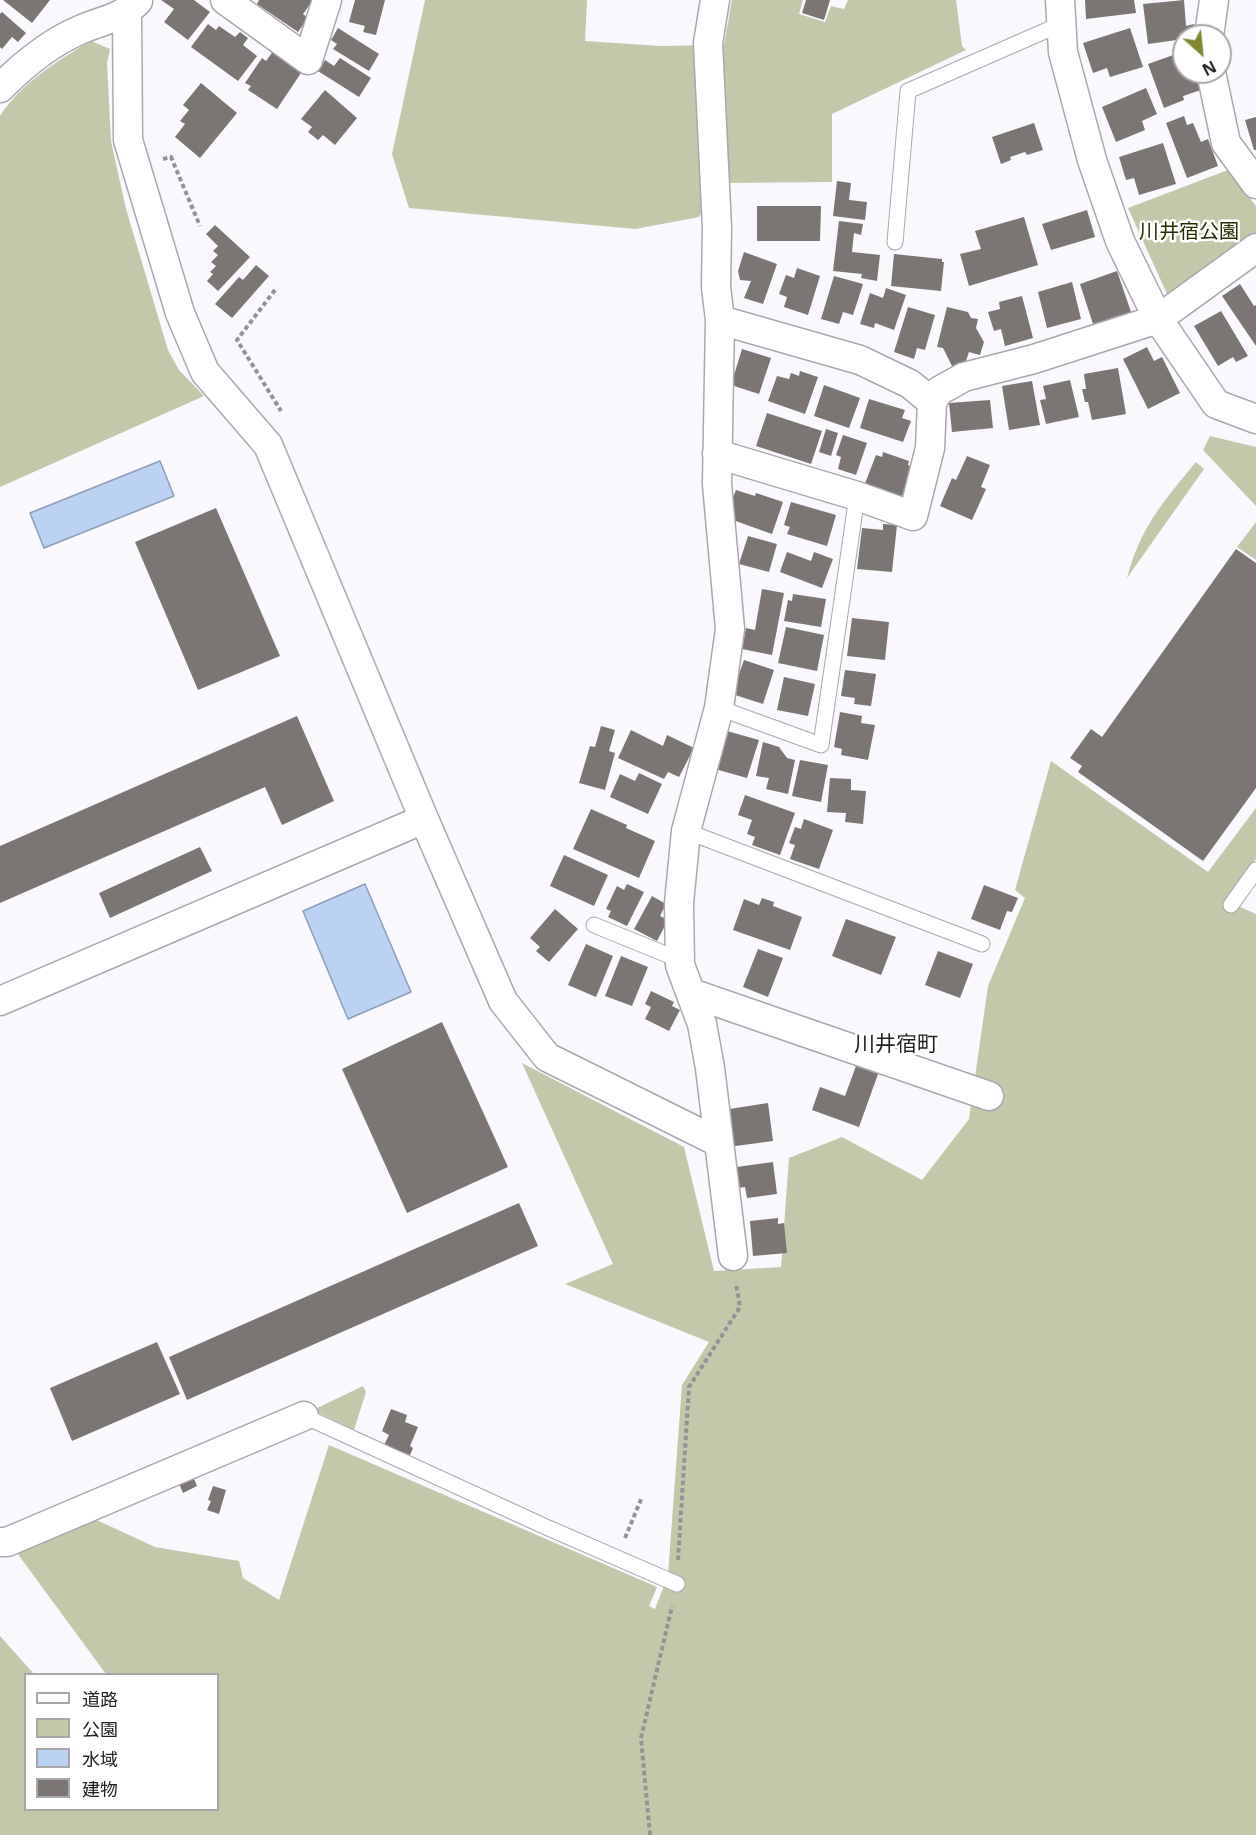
<!DOCTYPE html>
<html>
<head>
<meta charset="utf-8">
<style>
	body { margin:0 }
	#map { position:relative; width:1256px; height:1835px; overflow:hidden; background:#f8f8fd; font-family:"Noto Sans","Noto Sans JP",sans-serif }
	canvas { display:block }
	.legend { position:absolute; left:24px; top:1673px; width:195px; height:138px; box-sizing:border-box; background:#fff; border:2px solid #a7a7a7; margin:0; padding:8px 10px; list-style:none; font-size:18px; color:#222224 }
	.legend li { display:flex; align-items:center; gap:12px; height:30px }
	.legend b { width:30px; border:2px solid #a7a7a7 }
	.north { position:absolute; left:1172px; top:24px; width:60px; height:60px; box-sizing:border-box; background:#fff; border:2px solid #a7a7a7; border-radius:50%; rotate:153deg; font-size:16px; font-weight:700; line-height:24px; text-align:center; color:#222224 }
	.north::after { content:''; display:block; margin:auto; width:21px; height:27px; background:#828631; clip-path:polygon(50% 0,100% 100%,50% 72%,0 100%) }
</style>
</head>
<body>
<div id="map">
<canvas width="1256" height="1835"></canvas>
<ul class="legend">
<li><b style="height:8px;background:#fff"></b>道路</li>
<li><b style="height:16px;background:#c2c8aa"></b>公園</li>
<li><b style="height:16px;background:#bbd2f3"></b>水域</li>
<li><b style="height:16px;background:#7b7573"></b>建物</li>
</ul>
<div class="north">N</div>
</div>
<script>
const ctx = document.querySelector('canvas').getContext('2d');
ctx.lineJoin = 'round';
function fill(path, color) {
  ctx.fillStyle = color;
  ctx.fill(path, 'evenodd');
}
function trace(path, color, width, dash) {
  ctx.strokeStyle = color;
  ctx.lineWidth = width;
  ctx.lineCap = dash ? 'butt' : 'round';
  ctx.setLineDash(dash || []);
  ctx.stroke(path);
}
function write(font, color, halo, rows, align = 'center') {
  ctx.font = font + ' "Noto Sans","Noto Sans JP",sans-serif';
  ctx.lineWidth = 5;
  ctx.setLineDash([]);
  ctx.textBaseline = 'middle';
  ctx.strokeStyle = halo;
  ctx.fillStyle = color;
  for (const [text, x, y, turn = 0] of rows) {
    ctx.save();
    ctx.translate(x, y);
    ctx.rotate((+turn || 0) * Math.PI / 180);
    ctx.textAlign = isNaN(turn) ? turn : align;
    if (halo) ctx.strokeText(text, 0, 0);
    ctx.fillText(text, 0, 0);
    ctx.restore();
  }
}
const green = new Path2D(`
	M425 0H587L585 41 660 46 724 45 732 0H803L799 14 825 22 831 6 844 9 848 0H956L962 46 966 50 832 114V182L719 183 699 217 635 229 409 208 392 154Z
	M91 41 110 49 107 63 111 141 126 209 168 350 179 370 204 396 0 487V116C22 82 56 62 91 41Z
	M1228 170 1256 206V235L1168 296 1128 208Z
	M1210 436 1256 447V506L1203 450Z
	M1196 462 1204 469 1127 578C1140 528 1163 502 1196 462Z
	M1256 522V560L1237 547Z
	M1051 761 1208 872 1256 808V859L1233 892 1240 907 1256 914V1835H0V1636L34 1674H26V1810H218V1674H106L17 1553 90 1517 155 1547 239 1561 243 1578 279 1600 329 1445 657 1587 649 1606 655 1609 668 1575 682 1385 709 1342 565 1284 613 1264 522 1063 684 1147 714 1271 781 1267 789 1158 842 1137 922 1180 969 1119 988 986 1025 898 1015 890Z
	M363 1386 366 1392 354 1430 313 1410Z`);
const water = new Path2D(`
	M160 461 174 496 44 548 30 513Z
	M365 884 411 992 348 1019 303 911Z`);
const building = new Path2D(`
	M3 0H50L32 23Z
	M161 0H194L210 12 188 40 164 22 174 9Z
	M259 0H313L303 14 308 18 298 32 257 4Z
	M355 0H385L376 35 363 32 365 26 349 22Z
	M806 0H830L824 20 802 13Z
	M1085 0H1134L1136 13 1086 19Z
	M1184 0 1186 26 1194 24 1196 36H1184V39L1148 44 1143 4Z
	M2 12 26 33 18 42 12 37 2 49 0 47V14Z
	M208 24 216 30 219 26 235 37 240 32 248 38 243 45 257 56 238 81 191 47Z
	M338 28 379 54 369 71 333 49 337 44 331 40Z
	M1130 28 1143 67 1110 77 1107 68 1093 73 1083 43Z
	M274 50 303 70 277 109 248 90 251 86 245 83 262 58 266 61Z
	M1176 54 1178 60 1184 58V72H1198L1204 89 1183 96 1184 100 1164 108 1148 64Z
	M340 58 371 78 359 97 318 71 325 60 334 66Z
	M201 83 237 113 200 158 175 137 185 124 180 121 189 110 183 105Z
	M1146 88 1157 114 1142 121 1145 130 1116 142 1102 107Z
	M325 90 357 118 335 145 323 135 318 140 308 132 312 127 301 119Z
	M1184 116 1187 125 1193 123 1201 142 1208 139 1218 166 1187 178 1166 123Z
	M1256 117V150H1254L1245 120Z
	M1034 123 1043 150 1027 155 1025 152 1010 157 1011 160 1001 164 992 137Z
	M1163 143 1176 184 1139 195 1134 178 1126 180 1119 157Z
	M837 181 851 183 849 200 867 202 865 220 833 216Z
	M757 206H821L820 241H757Z
	M1087 210 1095 237 1051 250 1042 224Z
	M1024 217 1038 265 969 286 960 254 981 249 975 231Z
	M839 221 863 224 861 235 854 233 852 252 880 255 877 281 861 278 862 274 833 271Z
	M215 225 250 257 218 291 207 281 213 274 210 272 216 266 211 262 218 255 213 251 218 246 206 234Z
	M744 252 777 264 763 304 744 298 751 281 740 280 738 271Z
	M894 254 942 259V262H944L941 291 891 286Z
	M256 265 269 276 232 318 215 304 239 277 243 280Z
	M797 268 820 276 808 315 784 307 787 297 779 294 786 275 794 278Z
	M1117 271 1131 312 1093 324 1080 284Z
	M834 276 863 284 853 315 843 312 839 324 821 319Z
	M1072 282 1081 319 1047 328 1038 292Z
	M1240 284 1254 306 1256 305V346L1222 296Z
	M886 288 906 295 894 330 875 323 874 328 860 324 870 293 883 298Z
	M1022 296 1033 338 1005 346 1001 329 994 331 988 312 1000 309 999 302Z
	M908 307 935 315 925 350 917 348 914 359 894 352Z
	M947 307 968 312 971 318 978 319 976 328 984 342 980 355 969 352 966 361 953 368 943 348 937 347Z
	M1221 311 1248 356 1236 362 1233 357 1218 366 1194 326Z
	M1147 347 1154 361 1162 357 1180 393 1148 409 1123 359Z
	M742 349 771 358 759 394 731 385Z
	M1118 368 1126 414 1092 420 1088 402H1085L1082 389H1086L1084 374Z
	M800 371 818 377 805 414 768 401 777 376 789 379 791 373 799 376Z
	M1070 380 1079 417 1046 424 1040 400 1046 399 1043 386Z
	M1032 381 1040 425 1009 430 1002 386Z
	M824 385 860 398 849 428 814 416Z
	M869 399 905 410 902 418 911 421 903 442 860 428Z
	M990 400 993 428 952 432 949 403Z
	M767 413 822 431 811 464 756 446Z
	M826 429 838 433 831 456 819 452Z
	M843 435 867 443 856 475 838 469 841 457 836 455Z
	M883 452 909 461 908 465 912 467 901 499 864 486 876 455 882 457Z
	M967 456 990 465 981 487 986 489 972 520 940 506 952 478 956 480Z
	M736 490 755 496 756 493 783 502 772 534 730 519 734 507 730 505Z
	M791 502 836 515 827 546 787 534 790 527 784 525Z
	M216 508 280 656 198 690 135 542Z
	M883 524 897 525 892 572 857 569 862 528 883 530Z
	M748 536 777 544 769 572 739 564Z
	M1236 549 1256 563V788L1203 861 1078 772 1082 766 1070 758 1091 729 1102 737Z
	M787 552 811 561 814 552 833 559 822 588 780 572Z
	M762 589 784 593 772 655 742 649 746 628 755 630Z
	M793 594 826 599 821 627 784 621 788 600 792 601Z
	M852 618 889 622 885 660 847 656Z
	M786 627 824 635 817 671 778 663Z
	M744 660 774 670 763 704 732 694Z
	M845 670 876 674 871 706 854 704 855 698 841 696Z
	M784 677 815 684 808 716 777 710Z
	M840 712 862 716 861 723 875 725 868 760 841 755 842 749 834 747Z
	M297 716 334 801 282 825 265 787 0 903V846Z
	M601 726 615 730 609 751 615 753 605 790 579 783 590 746 595 747Z
	M631 730 663 746 667 735 694 748 679 777 668 772 664 779 618 758Z
	M727 731 759 740 747 778 715 769Z
	M763 742 779 747 787 758 795 760 788 794 766 789 769 778 756 776Z
	M800 760 828 765 821 802 792 796Z
	M639 773 662 784 648 814 610 797 620 774 635 781Z
	M830 778 851 779V790L866 791 863 824 845 822 846 813 827 812Z
	M745 795 795 813 780 855 752 845 755 837 747 834 752 820 738 815Z
	M591 809 627 825 626 828 655 841 639 878 573 849Z
	M804 819 833 830 819 869 790 859 795 845 789 843 795 827 801 829Z
	M200 847 212 871 110 918 99 893Z
	M564 855 608 875 594 906 550 886Z
	M627 884 644 892 627 926 608 917 611 911 606 909 617 886 624 890Z
	M984 885 1018 898 1012 912 1007 911 1000 930 971 919Z
	M652 896 666 904 660 916 668 920 657 941 634 929Z
	M762 898 774 902 773 906 802 917 790 950 733 930 744 899 759 905Z
	M555 909 578 929 549 962 536 951 540 947 530 938Z
	M846 919 896 937 881 975 832 956Z
	M586 944 613 956 596 997 568 985Z
	M758 949 783 958 768 997 743 987Z
	M938 951 973 964 960 998 925 985Z
	M621 956 648 967 632 1006 605 996Z
	M651 991 674 1002 672 1006 680 1010 669 1031 645 1019 651 1007 645 1004Z
	M442 1022 508 1167 407 1213 342 1069Z
	M856 1066 878 1074 859 1127 812 1110 820 1087 845 1096Z
	M768 1103 773 1141 728 1147 723 1110Z
	M773 1162 777 1194 747 1198 745 1187 732 1189 729 1168Z
	M519 1203 538 1246 187 1400 169 1357Z
	M778 1218V1224L784 1223 787 1253 753 1256 750 1221Z
	M157 1342 180 1394 72 1441 50 1388Z
	M391 1409 407 1415 405 1422 418 1427 410 1446 413 1448 410 1455 384 1445 389 1435 382 1431Z
	M192 1474 197 1486 183 1493 178 1481Z
	M213 1486 226 1490 219 1514 207 1510 211 1501 208 1500Z`);
const path = new Path2D(`
	M163 159 171 157 200 226
	M275 290 237 340 281 411
	M625 1538 642 1497
	M678 1560 689 1387 740 1307 736 1283
	M650 1835 641 1738 672 1606`);
const service = new Path2D(`
	M895 242 908 91 1061 24
	M719 708 821 745 857 496
	M686 831 982 944
	M1231 905 1256 870
	M594 925 680 960
	M304 1416 546 1527 677 1584`);
const minor = new Path2D(`
	M225 0 308 60 327 0
	M715 0 708 43 717 228 716 287 720 320 717 484 730 629 719 708 686 831 679 903 680 965 702 1024 710 1068 733 1256
	M1060 0 1063 52 1092 160 1120 241 1158 319 1216 404 1256 419
	M127 13 128 140 180 313 205 372 268 445 424 819 503 1001 547 1057 718 1142
	M1209 36 1214 0
	M1211 72 1226 143 1256 184
	M0 88C23 65 49 43 80 30 102 20 121 19 138 1
	M720 320 860 360 910 384 932 402 939 391 964 377 1034 359 1158 319 1256 248
	M717 454 857 496 913 516 930 448 932 402
	M691 993 989 1096
	M0 1001 424 819
	M0 1542H7L304 1416`);
const parkNames = [
	["川井宿公園",1189,232]
];
const neighbourhoodNames = [
	["川井宿町",896,1045]
];
fill(green, '#c2c8aa');
fill(water, '#bbd2f3');
trace(water, '#8d9db5', 1.5);
fill(building, '#7b7573');
trace(service, '#a8a8ae', 17);
trace(minor, '#a8a8ae', 31);
trace(path, '#939397', 4, [4.5, 3]);
trace(service, '#fff', 15);
trace(minor, '#fff', 28);
write('20px', '#282d00', '#fff', parkNames);
write('21px', '#222224', '#fff', neighbourhoodNames);
</script>
</body>
</html>
